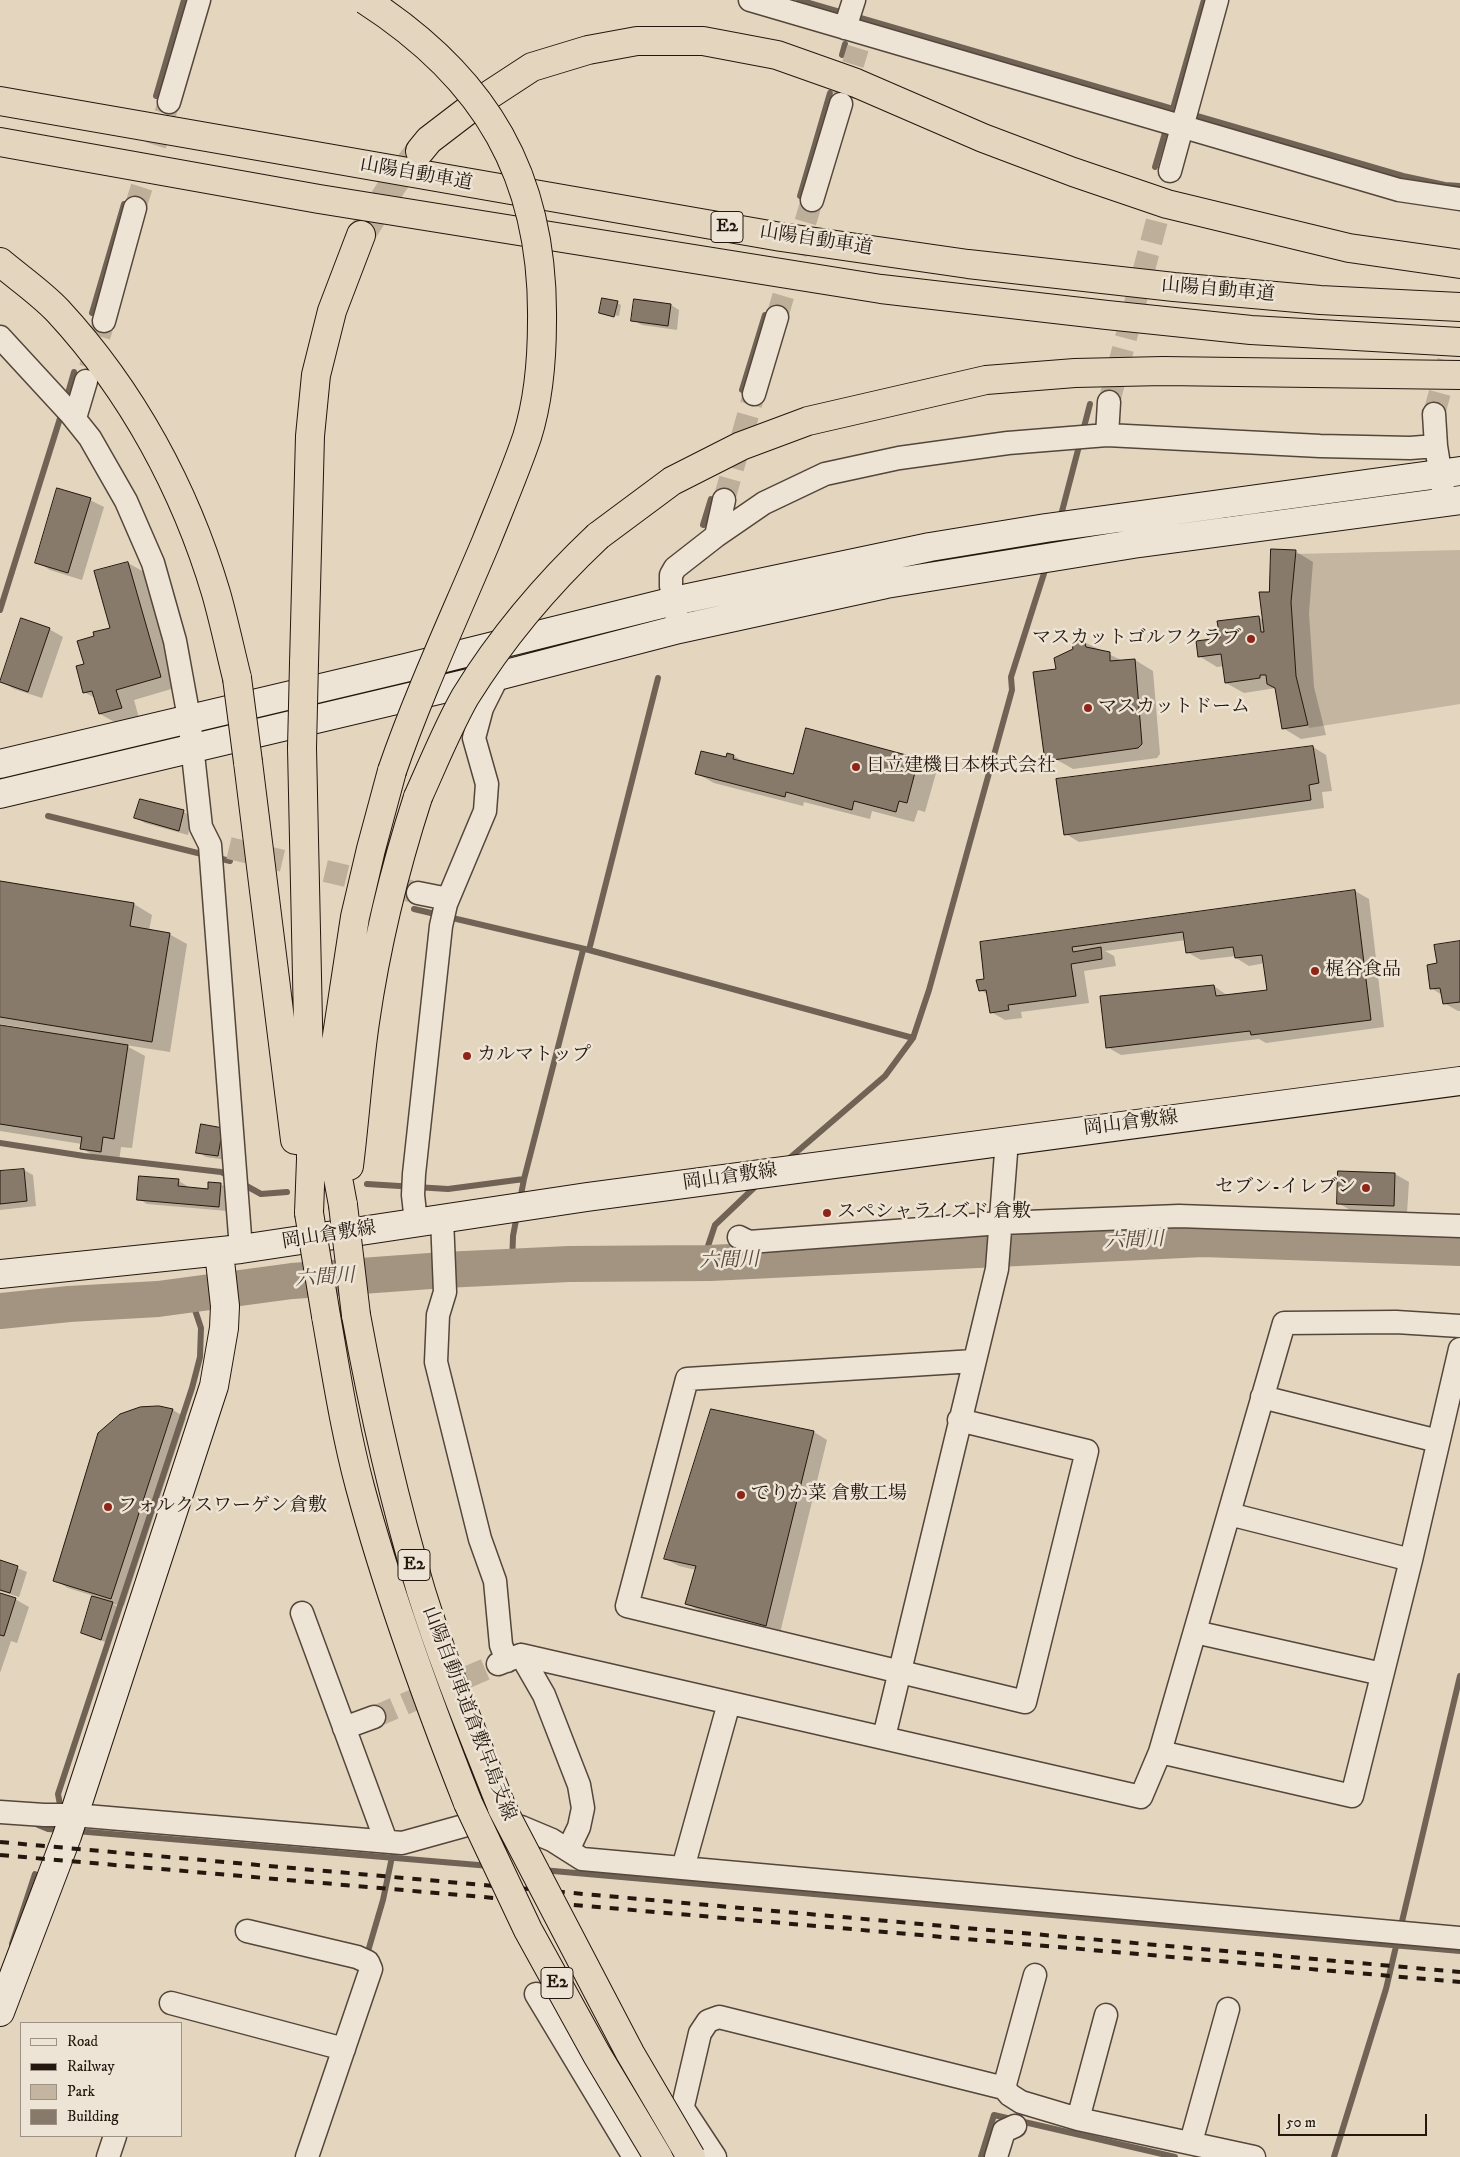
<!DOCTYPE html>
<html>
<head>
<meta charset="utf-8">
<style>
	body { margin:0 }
	#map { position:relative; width:1460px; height:2157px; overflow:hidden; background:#e4d5be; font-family:"IM FELL DW Pica",serif }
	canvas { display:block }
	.legend { position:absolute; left:20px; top:2022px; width:162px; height:115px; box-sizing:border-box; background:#ede4d5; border:1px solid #9d9285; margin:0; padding:6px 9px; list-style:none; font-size:15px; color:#24170e }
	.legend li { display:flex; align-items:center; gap:10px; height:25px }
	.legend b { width:25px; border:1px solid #9d9285 }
	.scale { position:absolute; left:1278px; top:2114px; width:149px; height:22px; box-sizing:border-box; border:2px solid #24170e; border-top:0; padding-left:6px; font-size:15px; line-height:18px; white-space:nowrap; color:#24170e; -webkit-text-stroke:4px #ede4d5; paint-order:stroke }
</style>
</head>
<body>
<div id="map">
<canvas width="1460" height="2157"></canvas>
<ul class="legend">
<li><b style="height:6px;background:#ede4d5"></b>Road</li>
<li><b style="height:6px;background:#24170e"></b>Railway</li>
<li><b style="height:14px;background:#c3b5a0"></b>Park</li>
<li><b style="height:14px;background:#887a6a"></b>Building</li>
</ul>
<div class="scale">50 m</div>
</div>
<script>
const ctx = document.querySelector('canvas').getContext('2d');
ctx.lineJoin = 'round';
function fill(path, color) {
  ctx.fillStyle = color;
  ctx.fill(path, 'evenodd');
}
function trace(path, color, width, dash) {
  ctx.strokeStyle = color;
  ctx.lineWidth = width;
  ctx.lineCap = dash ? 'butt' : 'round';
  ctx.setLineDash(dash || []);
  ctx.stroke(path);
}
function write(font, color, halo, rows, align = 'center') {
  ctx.font = font + ' "IM FELL DW Pica","Noto Serif JP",serif';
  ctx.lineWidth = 5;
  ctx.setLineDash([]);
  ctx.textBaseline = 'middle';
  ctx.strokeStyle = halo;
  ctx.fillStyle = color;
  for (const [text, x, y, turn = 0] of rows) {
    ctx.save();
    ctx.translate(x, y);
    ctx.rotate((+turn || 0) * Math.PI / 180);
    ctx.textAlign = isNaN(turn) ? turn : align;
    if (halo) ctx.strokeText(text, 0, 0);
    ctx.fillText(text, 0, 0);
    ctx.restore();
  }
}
const green = new Path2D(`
	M1460 550V704L1309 728 1296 676 1291 602 1295 554Z`);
const shadow = new Path2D(`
	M617 303 621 305 619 316 601 313Z
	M671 305 679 310 677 330 642 325 633 320Z
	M90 500 104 507 82 580 50 570 37 562Z
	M1295 551 1313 562 1309 613 1314 687 1326 735 1301 739 1283 728 1276 688 1244 693 1226 683 1224 666 1217 667 1199 656 1221 639 1259 617 1263 620 1270 593Z
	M128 563 146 573 178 687 134 700 139 718 118 724 100 714 95 698 84 692 86 665 95 637 112 629Z
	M49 629 63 637 42 698 14 689 1 681Z
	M1084 642 1123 661 1135 660 1153 671 1160 754 1157 758 1073 769 1045 753 1057 670Z
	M1313 747 1326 755 1332 791 1322 792 1324 808 1079 842 1066 834Z
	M734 756 746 763 794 775 909 757 936 773 925 812 918 810 914 822 872 811 870 819 804 802 803 806 714 783 696 773Z
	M140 800 184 812 192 817 188 835 145 823 136 818Z
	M0 882 134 904 152 915 149 930 169 934 187 944 170 1052 125 1045 145 1056 132 1148 121 1147 119 1162 100 1159 81 1148 82 1144 0 1131V1027L38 1032 39 1030 0 1024Z
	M1355 891 1369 899 1384 1027 1266 1043 1259 1039 1121 1055 1107 1047 1214 986 1228 996 1269 991 1265 963 1249 966 1236 958V956L1201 960 1187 952 1186 940 1105 951 1114 956 1116 966 1084 971 1089 1003 1021 1012 1022 1018 1005 1020 991 1012 989 995 980 990 986 980 981 943Z
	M1460 943V1011H1458L1444 1003 1442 995 1431 988 1438 964Z
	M222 1129 227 1160 206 1157 198 1152Z
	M24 1170 33 1175 36 1206 0 1210V1171Z
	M1339 1172 1395 1174 1409 1182 1407 1213 1352 1211 1338 1203Z
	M179 1181 187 1186V1188L209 1190 220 1184 229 1189 227 1211 147 1204 139 1199Z
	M159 1407 173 1410 186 1418 124 1606 112 1604 121 1608 110 1644 82 1633 94 1596 68 1588 55 1580Z
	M711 1410 814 1432 827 1440 780 1633 700 1611 687 1604 696 1570 679 1566 665 1559Z
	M0 1561 27 1572 19 1597 0 1591Z
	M0 1594 15 1599 29 1607 17 1643 11 1641 0 1673Z`);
const stream = new Path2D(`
	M799 0 1403 176 1445 185 1460 186
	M842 55 845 44
	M156 96 184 0
	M1172 112 1204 0
	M1155 167 1167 126
	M800 196 830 93
	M92 313 124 204
	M742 390 765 315
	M66 400 74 372
	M1060 519 1090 404
	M703 525 711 499
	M0 610 62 412
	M48 816 230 861
	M414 909 589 950 913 1038
	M589 950 658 678
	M0 1143 84 1156 221 1172 230 1177
	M785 1162 885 1076 913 1038 929 990 1012 690 1011 677 1047 564
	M241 1183 261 1194 287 1192
	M367 1184 448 1189 524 1179 583 950
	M520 1200 524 1179
	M710 1263 708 1246 715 1225 758 1184
	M512 1266 513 1236 517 1215
	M59 1812 60 1805 58 1794 192 1388 200 1357 201 1328 190 1295
	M38 1825 48 1829 61 1830
	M76 1831 490 1866
	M542 1870 1460 1951
	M1400 1930 1460 1676
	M12 1944 35 1874
	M366 1958 383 1900 392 1857
	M981 2157 994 2115 1175 2157
	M1334 2157 1386 1989 1397 1942`);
const river = new Path2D(`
	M0 1311 69 1304 158 1299 292 1281 444 1270 569 1264 710 1263 1203 1239 1460 1248`);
const building = new Path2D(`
	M602 298 618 301 614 317 599 313Z
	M634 299 671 304 668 326 631 321Z
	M57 488 91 498 68 573 35 563Z
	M1271 549 1296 550 1291 602 1296 676 1308 725 1282 729 1275 688 1267 684 1266 675H1260V678L1225 683 1221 654 1198 657 1196 641 1220 638 1217 621 1259 616 1261 632H1264L1259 592H1269Z
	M128 562 161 677 116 690 122 708 99 714 92 691 83 693 76 666 84 664 77 641 94 636 93 632 110 628 94 571Z
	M21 618 50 628 28 692 0 682Z
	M1084 640 1086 647 1110 652V661L1135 659 1142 744 1138 748 1053 760 1044 754 1033 672 1056 669 1054 658 1073 649 1072 644Z
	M806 728 910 756 909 759 918 761 907 803 899 801 896 812 854 801 852 810 786 792 785 797 695 774 701 751 726 757 727 753 734 755 733 759 793 774Z
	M1313 746 1319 783 1309 785 1311 800 1064 835 1056 779Z
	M140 799 184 810 179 831 134 818Z
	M0 881 134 903 130 926 170 933 152 1042 0 1017Z
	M1355 890 1371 1020 1251 1035 1250 1031 1106 1048 1100 996 1214 985 1216 996 1267 990 1262 955 1235 958 1233 947 1186 953 1183 932 1072 947 1073 952 1101 947 1102 959 1071 964 1076 996 1008 1005 1009 1010 990 1013 986 990 979 991 976 980 984 979 980 942Z
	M1460 941V1002L1443 1004 1440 988 1430 989 1427 965 1437 963 1434 945Z
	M0 1025 128 1045 114 1139 103 1137 101 1152 80 1149 82 1137 0 1124Z
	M201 1124 223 1128 218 1156 196 1153Z
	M24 1169 27 1201 0 1204V1171Z
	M1338 1171 1395 1173 1394 1206 1337 1204Z
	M139 1176 179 1179 178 1186 208 1189V1182L221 1183 219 1207 137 1200Z
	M159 1406 173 1409 111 1599 53 1581 98 1433 120 1414 140 1407Z
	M711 1409 814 1431 766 1626 685 1604 696 1566 664 1559Z
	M0 1560 18 1566 10 1593 0 1590Z
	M0 1593 16 1598 4 1636 0 1635Z
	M92 1596 113 1602 101 1640 81 1633Z`);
const streetTunnel = new Path2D(`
	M843 96 858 48
	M135 208 169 102
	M777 317 812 200
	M90 368 104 321
	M1109 402 1170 171
	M1434 414 1460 318
	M724 500 754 394
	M229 848 418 893
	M374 1717 498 1664`);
const highwayTunnel = new Path2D(`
	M361 235 394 183 417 154`);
const street = new Path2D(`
	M750 0 1399 190 1460 199
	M845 28 854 0
	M169 102 199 0
	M1170 171 1217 0
	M812 200 841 104
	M104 321 135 208
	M0 337 70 413 90 438 126 501 153 563 175 641 189 718 201 827 210 845 241 1249
	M754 394 777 317
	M1434 414 1436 446
	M75 418 86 381
	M1107 435 1109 402
	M716 536 724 500
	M677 618 671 586V575L675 568 716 536 764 503 825 474 899 458 1008 443 1107 435 1320 446 1410 448 1436 446 1445 502
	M418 893 448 899
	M442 1218 445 1292 438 1315 436 1362 480 1539 495 1581 501 1645 507 1661
	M416 1222 413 1195 414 1174 441 926 446 904 485 811 487 784 474 738 482 708 498 676
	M739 1237 749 1242 1001 1223 1179 1216 1460 1226
	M1460 1326 1396 1322 1284 1323 1160 1752 1352 1796 1411 1560 1460 1349
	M1262 1397 1438 1441
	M959 1420 1087 1451 1025 1702 627 1606 687 1379 974 1361
	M1229 1514 1411 1560
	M302 1613 386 1841
	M1195 1632 1382 1674
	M521 1655 544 1695 579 1785 583 1808 579 1827 568 1850
	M498 1664 521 1655 1141 1797 1160 1752
	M344 1728 374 1717
	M884 1737 997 1269 1007 1140
	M0 1812 44 1815H74L402 1843 485 1820 521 1827 552 1840 582 1859 1460 1938
	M683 1868 729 1703
	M247 1931 357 1957 368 1962 371 1969 307 2157
	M1035 1975 1004 2088 1010 2095 1021 2102 1078 2119 1254 2157
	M536 1994 634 2157
	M171 2003 344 2049
	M682 2107 715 2157
	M1078 2119 1106 2015
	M1191 2142 1228 2009
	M108 2157 115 2136
	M671 2157 700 2033 708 2021 719 2017 1004 2088
	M996 2157 1004 2131 1015 2126`);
const secondary = new Path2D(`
	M0 764 405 668 674 601 930 547 1046 528 1460 471
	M0 794 498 676 679 629 886 584 1133 544 1460 500
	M0 1274 241 1249 587 1197 1460 1081
	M0 2012 67 1836 214 1386 224 1328 225 1306 219 1252`);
const highway = new Path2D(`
	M0 101 781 237 968 264 1174 287 1320 300 1460 307
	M0 142 319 199 881 289 1107 315 1251 330 1460 342
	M420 151 429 140 480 101 532 67 588 50 637 41H703L777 55 856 83 983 138 1073 172 1167 204 1349 248 1460 264
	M0 262C19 278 41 293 58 311 132 391 185 489 216 593 224 621 230 650 237 678
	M598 536 672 481 741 446 808 421 986 380 1075 373 1163 371 1460 375
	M304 663 310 436 316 375 332 311 361 235
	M302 748 311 1159 309 1213
	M248 762 295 1140
	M349 1166C355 1118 358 1070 365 1022 376 946 394 871 418 797
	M343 1205 333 1151 336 1042 355 917 371 849 392 771
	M356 1315C373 1408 394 1500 421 1591 444 1665 474 1736 502 1808
	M326 1316C336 1373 345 1431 360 1487 389 1595 427 1699 468 1803`);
const rail = new Path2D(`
	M0 1842 1460 1972
	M0 1855 1460 1982`);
const highwayBridge = new Path2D(`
	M365 0C486 78 544 176 542 321 542 360 539 399 527 437 515 472 500 507 486 542 454 618 419 693 392 771
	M237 678 248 762
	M302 748 304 663
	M418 797C433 764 447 729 465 697 502 637 547 584 598 536
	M343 1205 356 1315
	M309 1213 326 1316
	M468 1803 528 1930 597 2055 658 2157
	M502 1808 630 2053 691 2157`);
const markers = [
	[1251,639,5,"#8f2418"],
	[1088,708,5,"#8f2418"],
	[856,767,5,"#8f2418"],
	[1315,971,5,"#8f2418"],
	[467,1056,5,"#8f2418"],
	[1366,1188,5,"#8f2418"],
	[827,1213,5,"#8f2418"],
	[741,1495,5,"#8f2418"],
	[108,1507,5,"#8f2418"]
];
const shields = [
	[727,227,32],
	[414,1565,32],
	[557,1983,32]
];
const shieldNames = [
	["E2",727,227],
	["E2",414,1565],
	["E2",557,1983]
];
const streetNames = [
	["山陽自動車道",416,175,10],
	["山陽自動車道",816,241,9],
	["山陽自動車道",1218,291,5],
	["岡山倉敷線",1131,1124,-7],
	["岡山倉敷線",730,1178,-8],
	["岡山倉敷線",329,1236,-9],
	["山陽自動車道倉敷早島支線",468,1714,69]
];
const poiNames = [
	["マスカットゴルフクラブ",1241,639,"right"],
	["マスカットドーム",1098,708],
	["日立建機日本株式会社",866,767],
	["梶谷食品",1325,971],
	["カルマトップ",477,1056],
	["セブン-イレブン",1356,1188,"right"],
	["スペシャライズド 倉敷",837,1213],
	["でりか菜 倉敷工場",751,1495],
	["フォルクスワーゲン倉敷",118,1507]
];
const waterNames = [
	["六間川",1134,1242,-3],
	["六間川",729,1262,-2],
	["六間川",325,1279,-4]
];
fill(green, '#c3b5a0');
fill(shadow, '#0003');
trace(stream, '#706254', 6);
trace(river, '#a39482', 36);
fill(building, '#887a6a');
trace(building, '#24170e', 1);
trace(streetTunnel, '#beaf9b', 22, [22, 11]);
trace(highwayTunnel, '#beaf9b', 28, [28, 14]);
trace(street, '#54463a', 25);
trace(secondary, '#24170e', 30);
trace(highway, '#24170e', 30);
trace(street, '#ede4d5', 22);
trace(secondary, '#ede4d5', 28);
trace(highway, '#e4d5be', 28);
trace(rail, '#24170e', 4, [9, 9]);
trace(highwayBridge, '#24170e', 30, []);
trace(highwayBridge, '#e4d5be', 28);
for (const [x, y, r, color] of markers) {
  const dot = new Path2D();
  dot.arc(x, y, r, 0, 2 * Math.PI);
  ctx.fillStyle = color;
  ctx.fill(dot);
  trace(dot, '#ede4d5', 2);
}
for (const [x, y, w] of shields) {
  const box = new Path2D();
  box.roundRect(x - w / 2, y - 15.5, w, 31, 4);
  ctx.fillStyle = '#ede4d5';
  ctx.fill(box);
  trace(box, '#24170e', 1);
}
write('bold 18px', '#24170e', null, shieldNames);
write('19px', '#24170e', '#ede4d5', streetNames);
write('19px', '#24170e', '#ede4d5', poiNames, 'left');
write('italic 20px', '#57493c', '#ede4d5', waterNames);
</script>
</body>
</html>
